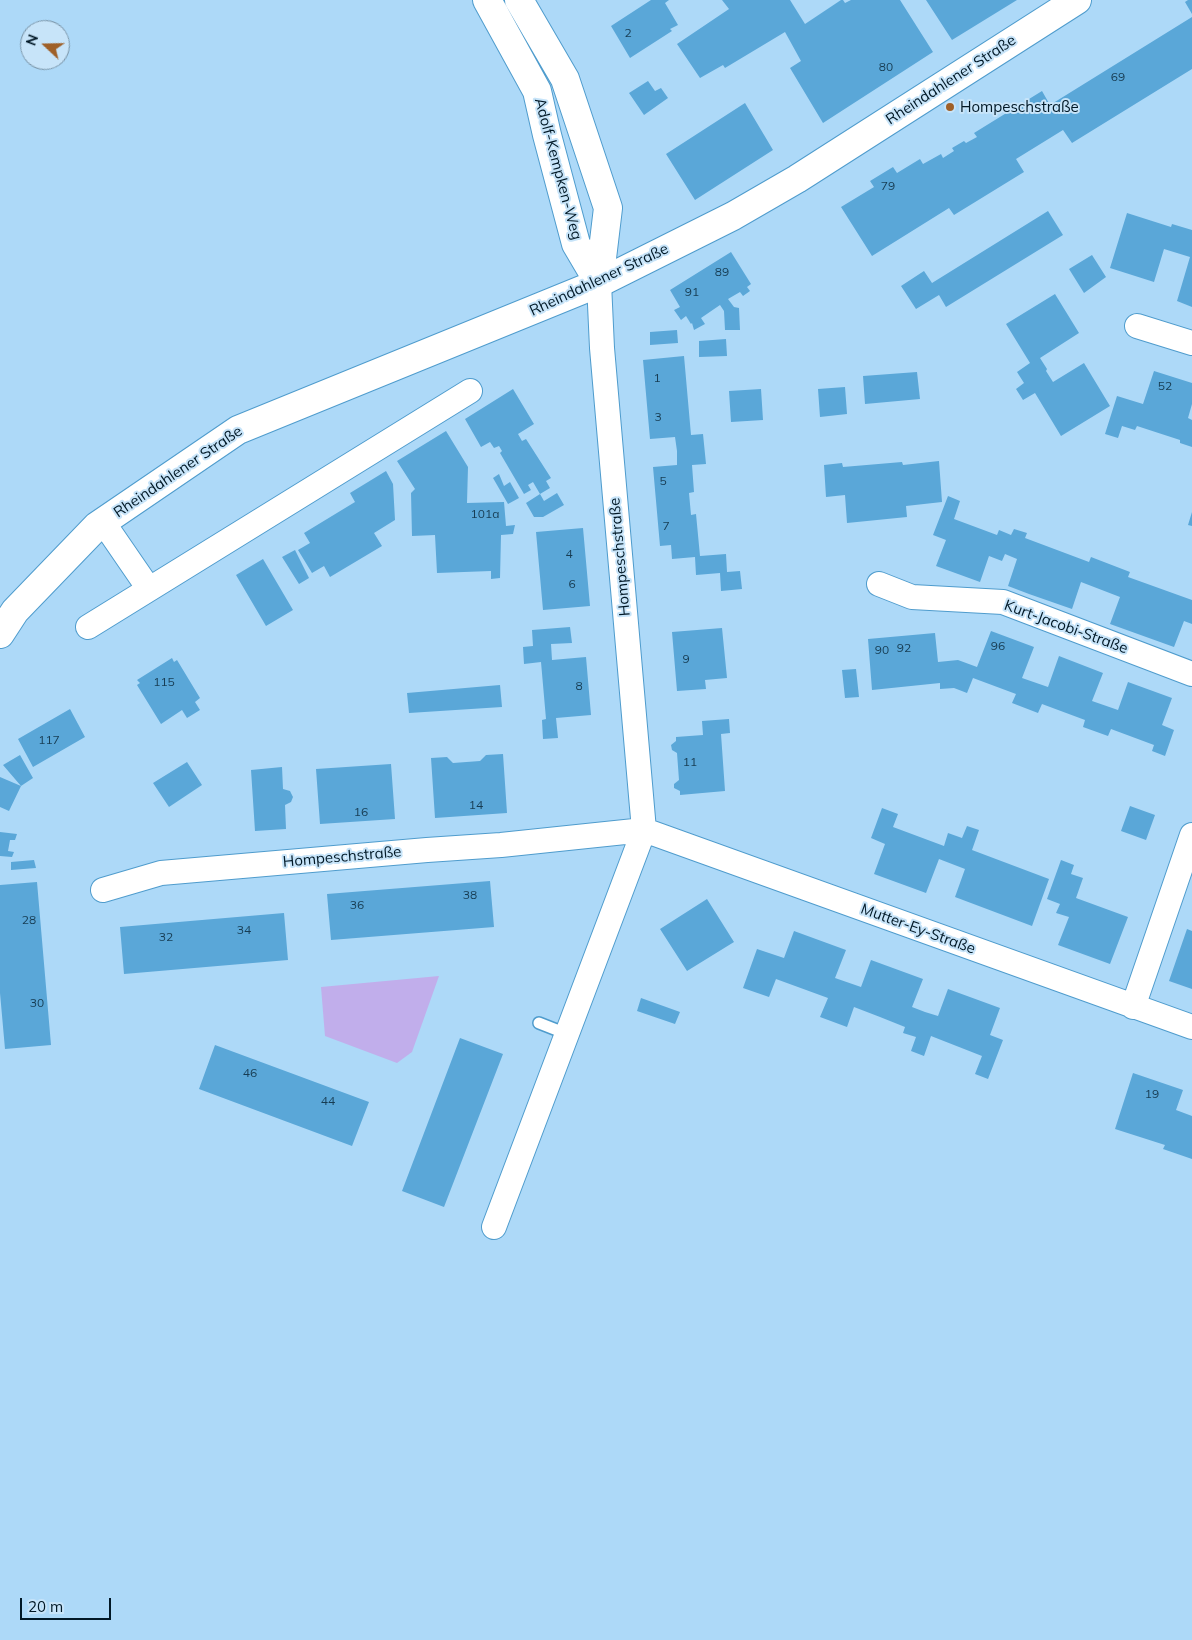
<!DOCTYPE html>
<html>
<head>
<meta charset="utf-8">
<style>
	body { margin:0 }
	#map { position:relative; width:1192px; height:1640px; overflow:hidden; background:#add9f8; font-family:Mulish,sans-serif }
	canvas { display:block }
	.north { position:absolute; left:20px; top:20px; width:50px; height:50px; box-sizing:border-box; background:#c7e4f9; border:1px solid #7892a5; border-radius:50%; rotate:291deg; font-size:14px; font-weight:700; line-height:20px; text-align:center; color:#011826 }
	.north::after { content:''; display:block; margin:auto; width:18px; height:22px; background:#9f6028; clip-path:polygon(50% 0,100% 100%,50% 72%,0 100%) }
	.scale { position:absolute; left:20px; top:1598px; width:91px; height:22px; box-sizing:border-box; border:2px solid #011826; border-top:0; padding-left:6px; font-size:15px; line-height:18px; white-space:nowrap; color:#011826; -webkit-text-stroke:4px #c7e4f9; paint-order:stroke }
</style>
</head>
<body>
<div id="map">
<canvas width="1192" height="1640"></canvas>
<div class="north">N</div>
<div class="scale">20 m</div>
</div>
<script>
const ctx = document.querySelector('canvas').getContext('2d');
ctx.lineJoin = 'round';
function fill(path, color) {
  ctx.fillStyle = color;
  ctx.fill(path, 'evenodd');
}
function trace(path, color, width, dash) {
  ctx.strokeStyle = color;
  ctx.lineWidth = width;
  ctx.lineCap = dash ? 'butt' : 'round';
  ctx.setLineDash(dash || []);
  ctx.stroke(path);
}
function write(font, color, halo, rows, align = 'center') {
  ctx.font = font + ' Mulish,sans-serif';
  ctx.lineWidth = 4;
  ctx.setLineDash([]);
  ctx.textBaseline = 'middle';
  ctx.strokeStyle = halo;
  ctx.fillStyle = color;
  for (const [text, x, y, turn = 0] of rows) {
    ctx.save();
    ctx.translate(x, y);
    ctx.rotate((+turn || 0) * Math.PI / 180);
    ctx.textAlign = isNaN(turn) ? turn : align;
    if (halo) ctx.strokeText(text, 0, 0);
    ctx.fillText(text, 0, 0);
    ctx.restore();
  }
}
const green = new Path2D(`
	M439 976 412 1052 397 1063 325 1036 321 987Z`);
const building = new Path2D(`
	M651 0H669L665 3 678 25 670 29 672 31 630 58 611 26Z
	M722 0H790L805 24 841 0H843L845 3 851 0H900L933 52 823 123 790 68 801 61 785 32 725 68 723 65 700 78 677 44 729 9Z
	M926 0H1017L952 40Z
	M1188 0H1192V14L1185 2Z
	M1192 17V69L1072 143 1063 130 1016 159 1024 172 954 215 949 208 872 256 841 207 874 187 870 181 893 167 897 173 920 159 923 164 941 154 943 158 954 151 952 148 964 141 966 143 977 137 974 133 1042 91 1050 105Z
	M648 81 655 91 661 88 668 98 644 115 629 93Z
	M745 103 773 150 695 200 666 154Z
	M1048 211 1063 235 946 307 939 295 916 309 901 286 924 271 932 283Z
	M1127 213 1171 227 1172 224 1192 230V307L1177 301 1190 257 1164 249 1154 282 1110 268Z
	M731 252 751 284 747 287 750 291 743 296 740 292 728 299 734 307 739 308 740 330H725L724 311 720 305 701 318 705 324 694 330 692 323 691 324 686 316 681 320 674 310 680 307 670 290Z
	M1092 255 1106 277 1084 293 1069 269Z
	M1055 294 1079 333 1040 358 1047 369 1046 371 1053 382 1084 363 1110 406 1061 436 1035 393 1023 400 1016 389 1024 383 1017 372 1030 363 1006 324Z
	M677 330 678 343 650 345V332Z
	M726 339 727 356 699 357V341Z
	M684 356 691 435 703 434 706 464 692 465 694 492 689 493 691 515 696 514 700 556 726 554 727 572 740 571 742 589 721 591 720 573 696 575 695 557 672 559 671 545 660 546 653 467 677 465V451L675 437 650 439 643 360Z
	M1154 371 1192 383V404L1188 418 1192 420V447L1180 443V440L1137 426 1135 430 1122 426 1118 438 1105 434 1117 396 1143 404Z
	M917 372 920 399 865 404 863 376Z
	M845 387 847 414 820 417 818 389Z
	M513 389 534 424 518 434 522 441 526 439 551 478 546 481 550 488 540 494 533 482 528 485 531 490 524 494 500 453 502 451 499 446 494 448 490 442 481 447 465 419Z
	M761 389 763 420 731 422 729 391Z
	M446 431 468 467 467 503 504 502 506 526 515 525 513 534 501 535 500 578 491 579V571L437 573 435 535 412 536 411 493 415 489 397 461Z
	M939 461 942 502 906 506 907 517 847 523 845 495 826 497 824 465 842 463 843 467 902 462 903 465Z
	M386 471 393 484 395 520 374 533 382 546 330 577 324 566 312 573 298 550 310 543 304 533 355 502 350 493Z
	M499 474 504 486 510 482 519 498 508 504 493 478Z
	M557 493 564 505 543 517H534L526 503 540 494 544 501Z
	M948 496 960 501 954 519 997 535 999 530 1011 535 1014 529 1027 533 1025 538 1089 562 1091 557 1130 572 1128 577 1192 600V624L1184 621 1174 647 1110 624 1120 597 1081 582 1072 609 1029 594 1008 586 1017 559 1005 554 1002 561 989 556 980 582 936 566 946 540 933 535Z
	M1192 512V526L1188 525Z
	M583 528 590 606 543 610 536 532Z
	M295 550 309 578 299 584 282 557Z
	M263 559 293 610 266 626 236 575Z
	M570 627 572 643 551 644 552 660 586 657 591 715 556 718 558 738 543 739 542 720 546 719 541 662 524 664 523 647 533 646 532 630Z
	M722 628 727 678 705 680 706 689 677 691 672 632Z
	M991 631 1034 647 1022 678 1048 687 1059 656 1103 673 1092 701 1118 710 1128 682 1172 698 1162 725 1174 730 1165 756 1152 751 1154 745 1111 729 1108 736 1083 727 1085 720 1042 704 1038 713 1012 703 1016 694 973 678 967 693 954 688 940 689V683L872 690 868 639 935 633 938 662 958 660 977 667Z
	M172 658 174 662 177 660 200 698 195 702 200 710 187 718 182 710 161 724 137 685 140 683 137 680Z
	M856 669 859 697 845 698 842 670Z
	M500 685 502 707 409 713 407 693Z
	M70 709 85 737 33 767 18 739Z
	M729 719 730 733 721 734 725 791 680 795V791L674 788V784L679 780 677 753 672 750 671 745 676 741V737L703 735 702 721Z
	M503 754 507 813 435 818 431 758 447 757 453 763 480 761 486 755Z
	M20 755 33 778 21 786 3 765Z
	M187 762 202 785 169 807 153 783Z
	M391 764 395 819 320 824 316 769Z
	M282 767 283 789 290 791 293 797 291 802 285 805 286 829 255 831 251 770Z
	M0 777 21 786 9 811 0 807Z
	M1130 806 1155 815 1146 840 1121 831Z
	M882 808 898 814 893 827 944 846 948 833 962 838 967 826 979 830 972 850 1049 879 1032 926 955 897 965 869 939 859 926 893 874 874 885 844 871 838Z
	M0 832 17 834 15 840H10L8 851 14 852 12 857 0 856Z
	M34 860 36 868 11 870V862Z
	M1061 860 1074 865 1071 874 1083 878 1076 898 1128 917 1110 964 1058 945 1069 917 1056 913 1060 904 1047 899Z
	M490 881 494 927 331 940 327 894Z
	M37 882 51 1045 5 1049 0 993V885Z
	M707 899 734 942 687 971 660 929Z
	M284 913 288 960 124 974 120 927Z
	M1187 929 1192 931V989L1169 981Z
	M794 931 846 950 835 978 861 987 871 960 923 979 912 1007 925 1012 938 1016 948 989 1000 1008 990 1035 1003 1040 988 1079 975 1074 982 1056 931 1036 924 1056 911 1051 916 1037 903 1033 905 1027 880 1017 854 1007 847 1027 820 1017 828 998 776 979 769 997 743 988 757 949 784 958Z
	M641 998 680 1012 675 1024 637 1011Z
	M460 1038 503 1054 444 1207 402 1191Z
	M215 1045 369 1102 352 1146 199 1089Z
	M1133 1073 1183 1090 1176 1110 1192 1116V1159L1163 1149 1165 1145 1115 1129Z`);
const lane = new Path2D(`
	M539 1023 567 1034`);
const street = new Path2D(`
	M1137 326 1192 343
	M103 522 149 589
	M879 584 912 597 1003 602 1192 674
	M88 627 470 391
	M103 890 161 873 427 850 501 845 644 830 1192 1027
	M1133 1007 1192 835
	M494 1227 644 830 602 348 599 283`);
const secondary = new Path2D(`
	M487 0 537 91 547 135 576 244 599 283
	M519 0 565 79 608 208 599 283
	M0 634 15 611 97 526 238 430 599 283 733 216 797 179 1077 0`);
const markers = [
	[950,107,5,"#9f6028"]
];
const numberNames = [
	["2",628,33],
	["80",886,67],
	["69",1118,77],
	["79",888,186],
	["89",722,272],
	["91",692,292],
	["1",657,378],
	["52",1165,386],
	["3",658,417],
	["5",663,481],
	["101a",485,514],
	["7",666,526],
	["4",569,554],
	["6",572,584],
	["96",998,646],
	["92",904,648],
	["90",882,650],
	["9",686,659],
	["115",164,682],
	["8",579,686],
	["117",49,740],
	["11",690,762],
	["14",476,805],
	["16",361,812],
	["38",470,895],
	["36",357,905],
	["28",29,920],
	["34",244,930],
	["32",166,937],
	["30",37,1003],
	["46",250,1073],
	["19",1152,1094],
	["44",328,1101]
];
const streetNames = [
	["Rheindahlener Straße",951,80,-33],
	["Adolf-Kempken-Weg",558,169,75],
	["Rheindahlener Straße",599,280,-25],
	["Rheindahlener Straße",178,472,-34],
	["Hompeschstraße",620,557,-95],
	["Kurt-Jacobi-Straße",1066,627,20],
	["Hompeschstraße",342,857,-5],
	["Mutter-Ey-Straße",918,929,20]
];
const poiNames = [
	["Hompeschstraße",960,107]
];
fill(green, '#c1aeeb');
fill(building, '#5aa7d8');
trace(lane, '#4f9ccd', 14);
trace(street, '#4f9ccd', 26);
trace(secondary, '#4f9ccd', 30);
trace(lane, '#fff', 11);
trace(street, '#fff', 24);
trace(secondary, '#fff', 28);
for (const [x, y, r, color] of markers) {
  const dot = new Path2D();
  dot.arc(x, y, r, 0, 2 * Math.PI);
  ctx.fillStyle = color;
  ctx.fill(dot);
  trace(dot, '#c7e4f9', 2);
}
write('12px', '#173c52', null, numberNames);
write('15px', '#011826', '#c7e4f9', streetNames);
write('15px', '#011826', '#c7e4f9', poiNames, 'left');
</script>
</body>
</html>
